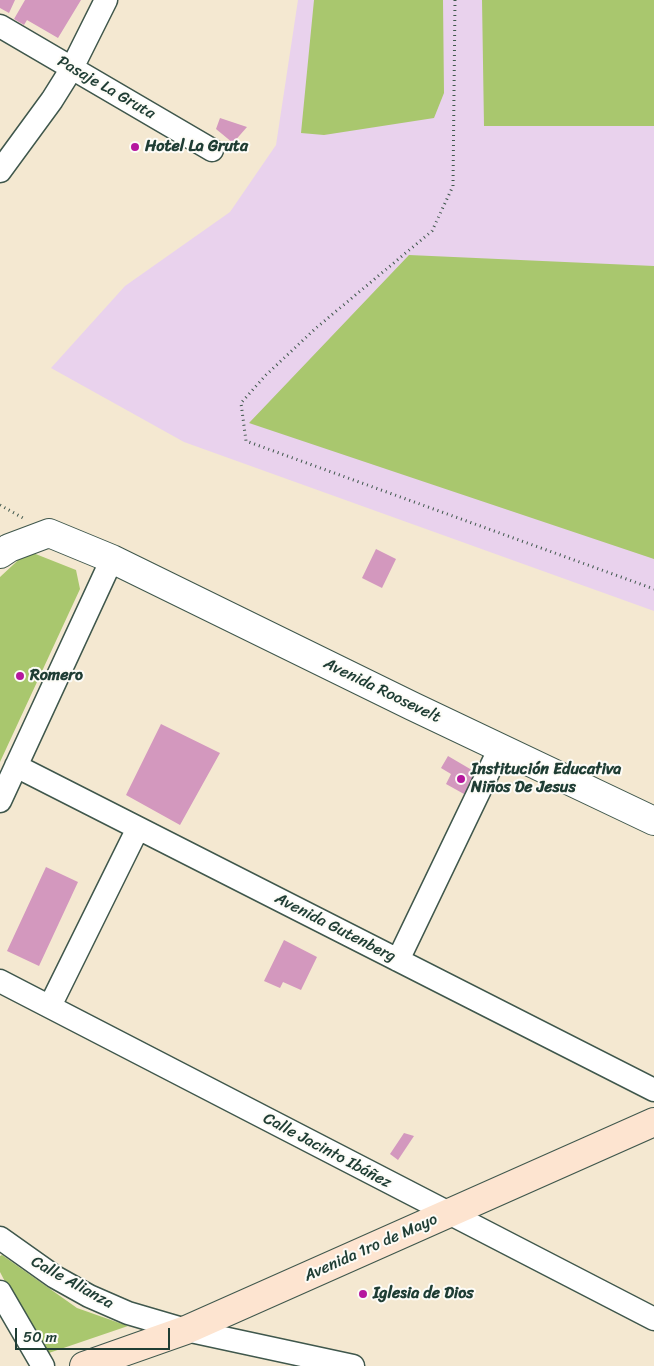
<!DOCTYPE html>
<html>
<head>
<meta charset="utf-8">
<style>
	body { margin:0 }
	#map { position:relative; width:654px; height:1366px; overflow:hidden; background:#f4e8d1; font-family:Sriracha,sans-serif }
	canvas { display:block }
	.scale { position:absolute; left:15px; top:1328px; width:155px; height:22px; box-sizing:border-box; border:2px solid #1f3d34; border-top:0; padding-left:6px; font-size:15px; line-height:18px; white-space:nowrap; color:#1f3d34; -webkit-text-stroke:4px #fdfcf7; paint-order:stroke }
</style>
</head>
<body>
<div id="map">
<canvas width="654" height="1366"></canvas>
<div class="scale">50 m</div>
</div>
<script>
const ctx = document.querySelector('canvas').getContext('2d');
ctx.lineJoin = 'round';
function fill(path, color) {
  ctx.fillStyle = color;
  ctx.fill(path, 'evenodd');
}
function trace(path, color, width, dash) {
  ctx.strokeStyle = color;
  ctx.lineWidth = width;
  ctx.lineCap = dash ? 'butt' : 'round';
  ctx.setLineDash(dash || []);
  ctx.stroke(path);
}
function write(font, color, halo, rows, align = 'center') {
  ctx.font = font + ' Sriracha,sans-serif';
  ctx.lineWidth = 4;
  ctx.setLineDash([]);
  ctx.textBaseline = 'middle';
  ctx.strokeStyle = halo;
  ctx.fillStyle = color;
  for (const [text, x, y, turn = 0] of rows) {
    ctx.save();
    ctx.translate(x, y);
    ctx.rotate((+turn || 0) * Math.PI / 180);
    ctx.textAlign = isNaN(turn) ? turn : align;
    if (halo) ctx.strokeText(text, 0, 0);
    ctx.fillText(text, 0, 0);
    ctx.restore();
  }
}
const built = new Path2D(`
	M298 0H654V611L184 442 51 368 125 286 230 212 276 145Z`);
const green = new Path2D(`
	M314 0H443L444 93 434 118 324 135 301 133Z
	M482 0H654V126H484Z
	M409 255 654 266V559L249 423Z
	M28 551 76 570 80 589 0 762V577Z
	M2 1255 77 1308 128 1326 43 1355 0 1272V1256Z`);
const building = new Path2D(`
	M0 0H15L9 13 0 8Z
	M25 0H81L58 38 27 20 24 25 14 19Z
	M220 118 247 127 233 143 216 129Z
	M376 549 396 559 382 588 362 578Z
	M161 724 220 753 180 825 126 795Z
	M448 756 477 773 464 794 446 784 451 774 441 768Z
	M46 867 78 882 39 966 7 951Z
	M284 940 317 957 301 990 283 982 280 988 264 981Z
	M404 1133 414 1136 398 1160 390 1154Z`);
const path = new Path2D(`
	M455 0 453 186 432 231 316 328 266 375 241 403 246 441 654 589
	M0 505 23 518`);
const minor = new Path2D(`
	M0 26 212 150
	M0 171 52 100 72 68 106 0
	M16 766 654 1090
	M0 801 112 559
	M398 960 500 748
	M0 981 654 1319
	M50 1006 138 828
	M0 1238 55 1277 89 1296 128 1313 186 1330 353 1366
	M0 1292 43 1366`);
const tertiary = new Path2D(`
	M0 554 9 548 49 533 112 559 412 706 654 821`);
const secondary = new Path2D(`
	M84 1366 186 1330 654 1122`);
const markers = [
	[135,147,5,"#b5179e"],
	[20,676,5,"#b5179e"],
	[461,779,5,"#b5179e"],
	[363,1294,5,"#b5179e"]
];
const streetNames = [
	["Pasaje La Gruta",106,88,30],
	["Avenida Roosevelt",382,691,26],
	["Avenida Gutenberg",335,928,27],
	["Calle Jacinto Ibáñez",327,1151,28],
	["Avenida 1ro de Mayo",371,1248,-24],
	["Calle Alianza",72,1283,29]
];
const poiNames = [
	["Hotel La Gruta",145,147],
	["Romero",30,676],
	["Institución Educativa",471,770],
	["Niños De Jesus",471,788],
	["Iglesia de Dios",373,1294]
];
fill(built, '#e9d2ed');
fill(green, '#a9c76e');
fill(building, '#d398be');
trace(minor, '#3f574c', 25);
trace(tertiary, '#3f574c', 30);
trace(secondary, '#3f574c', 30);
trace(path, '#3f574c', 3, [1, 4]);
trace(minor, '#fff', 22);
trace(tertiary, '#fff', 28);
trace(secondary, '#fde4d0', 28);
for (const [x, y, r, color] of markers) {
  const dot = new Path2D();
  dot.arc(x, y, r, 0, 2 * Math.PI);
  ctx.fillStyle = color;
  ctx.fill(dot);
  trace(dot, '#fdfcf7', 2);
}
write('16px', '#1f3d34', '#fdfcf7', streetNames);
write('bold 16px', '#1f3d34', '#fdfcf7', poiNames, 'left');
</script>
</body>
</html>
